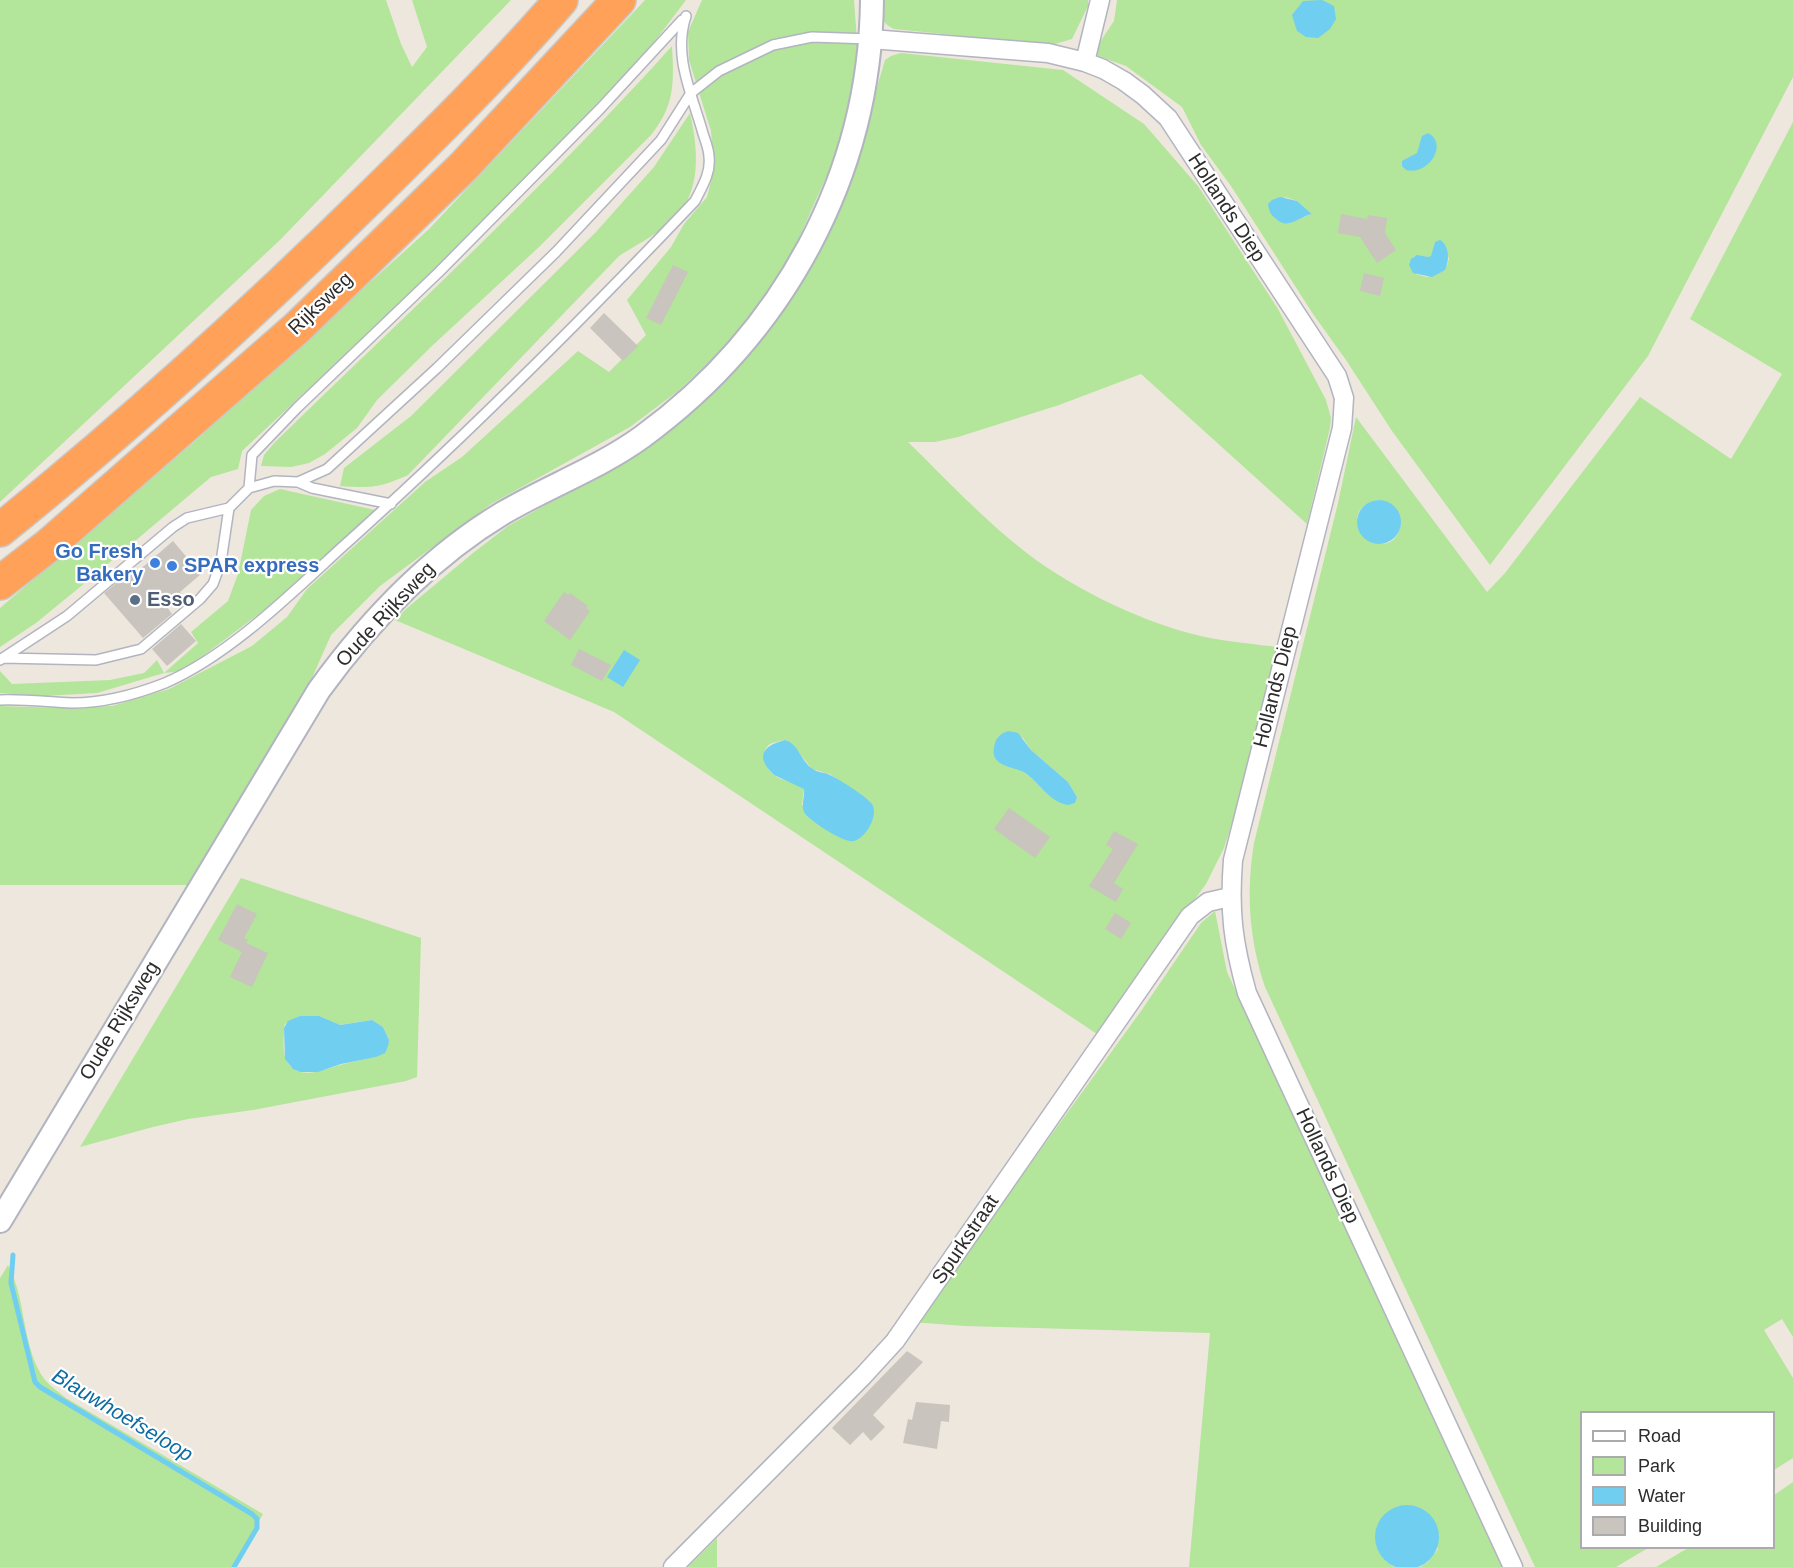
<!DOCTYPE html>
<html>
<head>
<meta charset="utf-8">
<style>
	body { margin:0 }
	#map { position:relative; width:1793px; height:1567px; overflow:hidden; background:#eee7de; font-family:Helvetica,sans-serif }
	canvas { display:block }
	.legend { position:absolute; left:1580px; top:1411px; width:195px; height:138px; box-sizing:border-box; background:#fff; border:2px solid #ababab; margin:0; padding:8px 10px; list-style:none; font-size:18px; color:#2c2c2c }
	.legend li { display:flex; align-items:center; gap:12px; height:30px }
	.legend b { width:30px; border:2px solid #ababab }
</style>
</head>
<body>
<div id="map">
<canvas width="1793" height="1567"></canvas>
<ul class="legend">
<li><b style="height:8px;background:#fff"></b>Road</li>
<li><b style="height:16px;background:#b3e59a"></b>Park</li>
<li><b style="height:16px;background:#70cef1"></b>Water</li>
<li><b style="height:16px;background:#c9c4bd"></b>Building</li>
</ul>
</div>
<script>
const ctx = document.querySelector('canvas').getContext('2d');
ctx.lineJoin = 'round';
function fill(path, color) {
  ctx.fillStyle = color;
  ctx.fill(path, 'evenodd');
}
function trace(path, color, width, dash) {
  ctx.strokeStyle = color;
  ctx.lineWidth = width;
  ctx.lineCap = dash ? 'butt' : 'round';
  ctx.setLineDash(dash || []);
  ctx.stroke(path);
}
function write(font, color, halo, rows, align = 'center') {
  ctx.font = font + ' Helvetica,sans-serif';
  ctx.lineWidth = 4.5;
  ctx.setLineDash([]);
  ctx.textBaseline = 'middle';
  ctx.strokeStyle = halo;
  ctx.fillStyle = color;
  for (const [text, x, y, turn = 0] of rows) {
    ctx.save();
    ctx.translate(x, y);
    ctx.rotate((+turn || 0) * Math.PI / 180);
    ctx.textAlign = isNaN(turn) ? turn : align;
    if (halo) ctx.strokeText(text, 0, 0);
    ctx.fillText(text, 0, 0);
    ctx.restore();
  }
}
const green = new Path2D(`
	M0 0H386L401 44 412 67 427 47 412 0H511L280 240 0 502Z
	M645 0H686L649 49 465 243 242 451 238 469 211 477 91 578 36 623 0 647V608L194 442 429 229Z
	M702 0H854L858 54 849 107 833 162 789 260 752 315 713 358 678 391 630 427 491 504 380 586 331 635 304 696 193 885H0V706L62 708 112 706 169 689 252 646 287 617 307 589 425 482 462 457 578 351 609 372 646 335 627 300 671 247 684 224 707 197 714 169 711 131 689 60 688 32Z
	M880 0H1088V6L1072 39 1052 45 894 29C880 22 880 15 880 0Z
	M1117 0H1793V77L1648 356 1490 565 1392 431 1346 360 1313 314 1231 186 1201 145 1182 107 1126 66 1092 54 1114 21ZM1285 197 1297 201 1312 214C1296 218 1291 229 1275 218ZM1435 242 1449 258 1447 266 1427 277 1416 274 1413 257C1420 254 1425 259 1432 256Z
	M672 46C674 83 675 105 651 135L539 247 433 345 377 400 357 428 325 454 309 463 291 467 261 466 264 455 275 442C409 312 547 185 672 46Z
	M901 53 1063 70 1144 124 1198 186 1278 309 1326 400 1331 418 1330 428 1307 524 1141 374 1059 405 958 437 935 442H908C947 480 985 521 1028 554 1077 591 1146 624 1205 637 1229 642 1254 644 1278 647L1244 785 1224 848 1206 884 1097 1034 614 712 395 620 407 608 473 553 508 526 549 503 597 479 643 449 736 366 778 317 809 272 835 216 853 170 885 60 891 56ZM1009 731 1023 738 1031 750 1068 782 1077 797 1049 795 1029 775 1018 769 995 743 998 737ZM785 740 792 744 812 769 830 774 870 802 802 805 804 789C797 782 786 782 777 777 766 771 758 753 770 744 774 742 780 741 785 740Z
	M690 113C697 145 702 184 680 212 665 231 639 243 619 256L408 475C379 488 372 488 340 486L344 468 411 416 595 233 654 167Z
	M1793 122V1337L1782 1319 1764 1330 1793 1378V1458L1774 1470V1412H1582V1548H1648L1616 1567H1535L1265 987C1249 939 1246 892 1254 843L1338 503 1356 417 1487 592 1505 573 1640 397 1731 459 1782 374 1690 319ZM1376 500C1393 500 1405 514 1399 531 1385 567 1328 516 1376 500Z
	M280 489 375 510 272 604 183 671 164 673 97 693 44 696 0 693V671L12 684 110 680 144 673 157 660 164 673 198 643 191 632 228 601 238 574 251 510 264 496Z
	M241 878 421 938 417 1077 406 1081 253 1110 188 1119 153 1127 80 1147ZM300 1016H319L339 1025 372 1020 383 1027 389 1040 376 1057C365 1059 354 1061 344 1064 327 1068 298 1083 287 1061 282 1053 284 1038 284 1028L285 1024Z
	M1215 911 1227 972 1506 1567H1420L1428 1562 1438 1549 1420 1508C1378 1495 1360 1550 1395 1567H1189L1210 1333 965 1326 911 1322 1015 1185 1141 1011 1201 923Z
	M8 1265C27 1300 21 1347 45 1380 51 1387 59 1392 66 1398L263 1514 232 1567H0V1278Z
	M1793 1482V1567H1656L1688 1548H1774V1495Z
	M717 1538V1567H688Z`);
const water = new Path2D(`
	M1322 0 1334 6 1336 19 1330 29 1318 38 1306 37 1297 31 1292 15 1303 1Z
	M1428 133C1449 144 1428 176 1406 170L1402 166V161L1417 153 1422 136Z
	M1280 197 1297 201 1312 214C1298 217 1288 231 1275 218 1270 214 1269 210 1268 204L1272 200Z
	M1440 240C1449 245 1450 260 1445 270L1432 277 1413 273 1409 265 1411 259 1417 255 1428 257 1431 256 1435 242Z
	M1357 522a22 22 0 1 1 44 0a22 22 0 1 1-44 0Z
	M624 650 640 660 623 687 607 677Z
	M1009 731 1018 733 1031 750 1068 782 1077 797 1075 803 1068 805C1050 802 1041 785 1027 774 1015 765 987 769 995 743 997 736 1002 733 1009 731Z
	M785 740C799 744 801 762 813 769 818 773 825 772 830 775 840 780 866 796 872 804 879 815 866 838 854 841 845 844 808 820 804 812 801 804 805 797 804 789L774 775C755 757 762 746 785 740Z
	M300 1016H319L340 1025 372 1020 383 1027 389 1040 388 1046 385 1053 376 1057 341 1064 318 1072H300L293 1069 285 1059 284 1028 288 1021Z
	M1375 1537a32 32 0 1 1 64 0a32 32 0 1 1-64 0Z`);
const stream = new Path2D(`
	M13 1255 11 1283 35 1382 40 1387 252 1514 257 1519V1528L234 1567`);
const building = new Path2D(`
	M1341 214 1367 219 1368 215 1387 218 1385 233 1396 250 1377 263 1360 237 1338 233Z
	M673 265 688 272 661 325 646 318Z
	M1364 273 1384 278 1380 296 1360 291Z
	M604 313 638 346 623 361 590 328Z
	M173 541 201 574 180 592 182 594 167 607 172 614 143 638 104 593 134 569 137 572Z
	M564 592 568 595 570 593 588 606 586 608 590 611 570 640 544 621Z
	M181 624 196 641 167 666 152 649Z
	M579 649 611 665 602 681 571 665Z
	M1009 808 1050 837 1035 858 994 829Z
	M1114 831 1138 844 1114 883 1123 889 1116 902 1089 886 1113 849 1106 845Z
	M237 904 257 914 244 938 248 940 246 943 268 953 252 987 230 977 242 952 218 940Z
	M1115 913 1131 923 1121 939 1105 929Z
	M907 1351 923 1362 873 1415 885 1427 871 1441 863 1432 850 1445 832 1428Z
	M916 1402 950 1405 949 1422 941 1421 937 1449 903 1443 908 1419 912 1420Z`);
const service = new Path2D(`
	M298 482 312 488 391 504
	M249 488 252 455 297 408 439 272 600 109 682 20
	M3 658 96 660 141 649 200 599 213 584 221 562 229 508
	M0 660 67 616 173 527 187 518 229 508 249 488 274 481 298 482 327 469 437 368 556 252 661 140 691 93 719 71 773 45 812 37 870 39
	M0 700C24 699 48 702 72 703 102 703 137 694 165 683 228 656 290 595 340 549 464 438 581 321 695 201 702 187 711 173 709 157 709 148 704 138 702 130 691 92 673 55 686 16`);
const minor = new Path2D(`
	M871 39 1048 53 1085 62 1103 69 1124 81 1143 95 1168 118 1337 376 1344 398 1342 428 1233 860C1229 912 1233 943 1247 993L1513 1567
	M1085 62 1100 0
	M673 1567 863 1376 895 1341 1190 916 1208 902 1230 897`);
const tertiary = new Path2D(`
	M0 1221 319 690C369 621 430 557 503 513 549 486 599 468 642 437 783 334 870 176 872 0`);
const motorway = new Path2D(`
	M0 530C132 424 254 312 375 193 439 130 502 68 561 0
	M0 583 49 545 298 327 463 167 619 0`);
const markers = [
	[155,563,6,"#3f7fe0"],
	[172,566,6,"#3f7fe0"],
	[135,600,6,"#5c6f8a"]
];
const streetNames = [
	["Hollands Diep",1226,208,57],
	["Rijksweg",321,304,-44],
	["Oude Rijksweg",386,615,-47],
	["Hollands Diep",1276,687,-76],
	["Oude Rijksweg",120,1021,-59],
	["Hollands Diep",1327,1166,65],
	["Spurkstraat",966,1240,-56]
];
const shopNames = [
	["Go Fresh",143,552],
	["Bakery",143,575],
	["SPAR express",184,566,"left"]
];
const serviceNames = [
	["Esso",147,600]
];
const waterNames = [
	["Blauwhoefseloop",122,1416,31]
];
fill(green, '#b3e59a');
fill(water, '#70cef1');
trace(stream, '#70cef1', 5);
fill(building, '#c9c4bd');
trace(service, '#b2b4c0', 12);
trace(minor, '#b2b4c0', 21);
trace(tertiary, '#b2b4c0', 26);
trace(motorway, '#c8c8c8', 36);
trace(service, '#fff', 9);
trace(minor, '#fff', 18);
trace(tertiary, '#fff', 22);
trace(motorway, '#ffa158', 33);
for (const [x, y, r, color] of markers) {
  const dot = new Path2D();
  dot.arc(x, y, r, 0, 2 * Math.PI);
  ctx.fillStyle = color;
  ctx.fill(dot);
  trace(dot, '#fff', 2);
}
write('20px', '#2c2c2c', '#fff', streetNames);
write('bold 20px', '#366cbe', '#fff', shopNames, 'right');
write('bold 20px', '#4e5e75', '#fff', serviceNames, 'left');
write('italic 21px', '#0b6da1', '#fff', waterNames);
</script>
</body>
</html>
